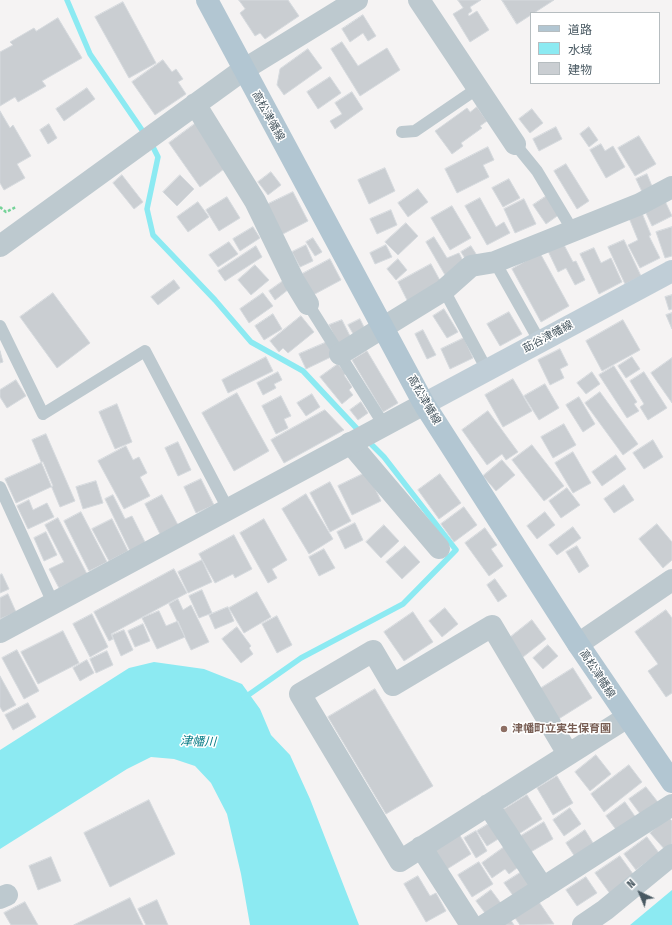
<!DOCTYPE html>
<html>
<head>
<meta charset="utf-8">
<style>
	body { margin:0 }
	#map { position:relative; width:672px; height:925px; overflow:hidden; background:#f5f3f3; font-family:"Fira Sans Condensed","Noto Sans JP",sans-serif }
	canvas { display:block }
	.legend { position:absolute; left:530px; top:12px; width:130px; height:72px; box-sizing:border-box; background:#fff; border:1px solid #b6bdc0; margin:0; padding:5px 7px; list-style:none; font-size:12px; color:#495962 }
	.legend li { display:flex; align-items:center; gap:8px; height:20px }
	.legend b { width:20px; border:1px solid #b6bdc0 }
	.north { position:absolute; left:620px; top:873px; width:40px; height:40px; -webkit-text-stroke:3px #fff; paint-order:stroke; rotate:316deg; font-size:11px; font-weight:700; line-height:16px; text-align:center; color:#495962 }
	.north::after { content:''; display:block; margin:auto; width:14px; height:18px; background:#495962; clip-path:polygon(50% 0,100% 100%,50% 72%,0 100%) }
</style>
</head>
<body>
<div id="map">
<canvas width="672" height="925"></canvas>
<ul class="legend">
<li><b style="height:5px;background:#b2c6d2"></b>道路</li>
<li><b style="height:11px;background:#8ceaf2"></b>水域</li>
<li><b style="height:11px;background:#caced2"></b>建物</li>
</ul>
<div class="north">N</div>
</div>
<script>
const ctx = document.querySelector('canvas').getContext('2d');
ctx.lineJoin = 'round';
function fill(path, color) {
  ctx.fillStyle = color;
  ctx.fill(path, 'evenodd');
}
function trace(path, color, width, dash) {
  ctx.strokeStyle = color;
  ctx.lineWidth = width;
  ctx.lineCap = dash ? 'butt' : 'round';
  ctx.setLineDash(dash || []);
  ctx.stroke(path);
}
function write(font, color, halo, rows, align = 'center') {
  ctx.font = font + ' "Fira Sans Condensed","Noto Sans JP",sans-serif';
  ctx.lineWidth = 3;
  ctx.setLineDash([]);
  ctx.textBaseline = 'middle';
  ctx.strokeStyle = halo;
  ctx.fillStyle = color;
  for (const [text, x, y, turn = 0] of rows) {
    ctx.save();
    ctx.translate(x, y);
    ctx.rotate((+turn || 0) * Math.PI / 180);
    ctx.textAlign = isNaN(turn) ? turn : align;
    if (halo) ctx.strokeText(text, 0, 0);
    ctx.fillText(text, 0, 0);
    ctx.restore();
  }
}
const water = new Path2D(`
	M154 662 204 669 242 684 260 709 271 735 290 755 310 799 359 925H250L241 874 227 814 211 783 195 766 174 759 151 757 127 769 0 849V750L129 668Z
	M672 890V925H630Z`);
const stream = new Path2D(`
	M67 0 90 54 142 130
	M153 147 158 157 147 209 153 235 215 300 251 342 303 371 361 433
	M244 698 301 658 403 604 456 550 384 457 367 440`);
const building = new Path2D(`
	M239 0H288L299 16 265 39 260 33 255 36 240 13 245 9Z
	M458 0H481L470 7 472 11 468 14 469 16 477 11 489 30 470 42 453 14 463 8Z
	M502 0H554L517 24Z
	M123 2 156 63 129 78 95 17Z
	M363 15 376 36 368 41 363 33 350 42 342 29Z
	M58 18 82 58 42 81 46 86 18 102 15 97 0 106V52L13 45 10 42 34 28 36 31Z
	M342 42 358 66 387 48 400 70 360 96 331 49Z
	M308 49 322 68 284 95 277 85 280 69Z
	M163 60 172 72 176 69 183 79 178 82 186 94 155 115 132 82Z
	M330 77 341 93 318 109 307 92Z
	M87 88 95 99 64 121 56 109Z
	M352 92 363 109 335 129 330 121 342 114 335 103Z
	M477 107 487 121 480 126 482 128 461 143 463 146 452 154 435 131 467 108 470 112Z
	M532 109 543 123 530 133 519 119Z
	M0 111 10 128 13 125 31 156 17 164 25 178 4 190 0 183Z
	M196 123 228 166 200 187 169 143Z
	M49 124 57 138 48 144 40 130Z
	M556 127 562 139 539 151 533 139Z
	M589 127 598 140 589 147 580 134Z
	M639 136 656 164 635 176 618 148Z
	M601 144 605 151 613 146 625 167 606 178 590 150Z
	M488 147 494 160 483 165 489 177 457 193 445 169Z
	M566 164 589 201 577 209 554 171Z
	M385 168 395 191 369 204 358 180Z
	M271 172 281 185 268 195 258 182Z
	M647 174 654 191 644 196 636 179Z
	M122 175 143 202 134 209 113 183Z
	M180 175 194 189 177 206 163 192Z
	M509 179 520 198 503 207 492 188Z
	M418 189 428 202 408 217 398 203Z
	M293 192 308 221 281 235 266 205Z
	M548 195 560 214 546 224 533 205Z
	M227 197 240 218 219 231 206 210Z
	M480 198 496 227 504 222 510 233 487 245 465 206Z
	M524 199 536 224 515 233 504 209Z
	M665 201 672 216 652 226 645 211Z
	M198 202 209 217 188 232 177 217Z
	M452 206 471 238 450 250 431 218Z
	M391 210 397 225 377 234 370 219Z
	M642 213 651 235 649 236 660 258 640 268 628 245 638 240 629 218Z
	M406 223 418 236 398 255 385 242Z
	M253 227 260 238 240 251 233 239Z
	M672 227V256L665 258 656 232Z
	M434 237 447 258 459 253 465 265 445 275 426 242Z
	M313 238 322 252 315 256 306 242Z
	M624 240 641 276 625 284 608 247Z
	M229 242 238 254 218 267 209 255Z
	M563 243 573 262 576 261 585 280 575 285 566 268 558 272 548 251Z
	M306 245 313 261 300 267 292 252Z
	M386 245 392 257 375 264 370 253Z
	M256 246 262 257 225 281 218 271Z
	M471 246 478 257 468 263 461 252Z
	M594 248 601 263 611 258 622 282 599 294 580 254Z
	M540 253 569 306 541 322 512 269Z
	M330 259 341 280 313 295 302 274Z
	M398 259 407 270 396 280 387 269Z
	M431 264 443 286 409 304 398 282Z
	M255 265 269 280 251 295 238 280Z
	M174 280 180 288 158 305 151 297Z
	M283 281 289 289 275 300 269 291Z
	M53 293 90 343 57 368 20 317Z
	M263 293 273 306 249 323 240 309Z
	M672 295V309L669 310 665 297Z
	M444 309 458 332 447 338 433 316Z
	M509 312 522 334 500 346 487 324Z
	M672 313V329L666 315Z
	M273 314 282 329 264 340 255 326Z
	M301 316 314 332 288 353 283 348 279 352 270 341Z
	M360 319 366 331 355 337 348 325Z
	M342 320 352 340 339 346 329 325Z
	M623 320 640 350 602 371 586 341Z
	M423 330 436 355 427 359 415 334Z
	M464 338 473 358 450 369 441 349Z
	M327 342 333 356 306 369 299 354Z
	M560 349 568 365 560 369 564 378 550 385 538 360Z
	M0 351 3 362 0 363Z
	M367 351 398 403 383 412 352 360Z
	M266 357 273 371 228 393 222 380Z
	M632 357 640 369 626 378 618 366Z
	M672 358V403L651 373Z
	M338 364 346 374 344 375 352 387 349 390 353 395 342 404 320 377Z
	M614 366 637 402 634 404 639 411 627 418 599 375Z
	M278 372 282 380 274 384 276 388 263 395 257 383Z
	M592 372 600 384 586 394 577 383Z
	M644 372 667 408 648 420 640 407 644 404 630 381Z
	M513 379 532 411 503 427 485 395Z
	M16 380 26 396 7 408 0 397V390Z
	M545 384 559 408 539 420 524 396Z
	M600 392 638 444 623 455 585 403Z
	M237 393 269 451 234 471 202 413Z
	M312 394 320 407 306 416 297 403Z
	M281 396 291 416 284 419 288 428 276 434 262 406Z
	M579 397 595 424 583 432 566 405Z
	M361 402 368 413 358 420 350 410Z
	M117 404 132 442 115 449 99 412Z
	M325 410 344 430 284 463 271 440Z
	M488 411 518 452 506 460 502 454 487 465 462 430Z
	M564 424 576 445 553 458 541 437Z
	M46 434 75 501 60 507 32 440Z
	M653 440 663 457 644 469 633 453Z
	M178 442 191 470 178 476 165 448Z
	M532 445 564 486 544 501 512 460Z
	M126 446 133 460 139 457 147 473 140 477 150 496 124 509 98 461Z
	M573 452 591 483 573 493 555 463Z
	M616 455 626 469 602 486 592 472Z
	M502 460 515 475 496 491 483 476Z
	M43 462 53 486 16 503 5 479Z
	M367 472 381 501 352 515 338 486Z
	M440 474 461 503 439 519 418 490Z
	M201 479 214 505 196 513 184 487Z
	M96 481 103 503 83 509 76 487Z
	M330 482 351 521 330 532 310 493Z
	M624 485 634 500 614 513 604 499Z
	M567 488 580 505 561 518 549 501Z
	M306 494 333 539 309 554 282 509Z
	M113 495 125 519 132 516 146 544 130 551 105 499Z
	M162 495 178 525 160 534 145 504Z
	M29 500 33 510 47 503 54 517 28 529 17 506Z
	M464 507 477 525 454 542 441 524Z
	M81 512 107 562 89 571 64 521Z
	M545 512 555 525 537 539 527 526Z
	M58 518 87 574 59 588 49 569 64 562 45 525Z
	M112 519 128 551 109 561 92 529Z
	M264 519 287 560 272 569 277 578 268 583 240 533Z
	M355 523 363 540 345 549 337 532Z
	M657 524 672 542V560L663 568 639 539Z
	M384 525 399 541 381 558 366 542Z
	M573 527 581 538 557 555 549 545Z
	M485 528 497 545 491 549 503 566 489 576 465 543Z
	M46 532 57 555 44 561 34 538Z
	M234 535 252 569 235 578 233 574 215 583 199 554Z
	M405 546 420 562 402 579 386 562Z
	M577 546 589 566 579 573 566 552Z
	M324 549 335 568 319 576 309 557Z
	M202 560 212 582 188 593 178 572Z
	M174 569 187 593 111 634 113 639 109 641 94 612Z
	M2 574 9 589 0 593V575Z
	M495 579 507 596 498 602 487 585Z
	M202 590 212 613 199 618 189 596Z
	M257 592 271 617 244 633 229 608Z
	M8 594 16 612 0 619V598Z
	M178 599 183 610 191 605 209 642 191 650 169 604Z
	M228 607 234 621 215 629 209 615Z
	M445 608 458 624 442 637 429 621Z
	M666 610 672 618V693L666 697 648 671 658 664 635 632Z
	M159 611 166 626 178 621 185 637 157 649 142 618Z
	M413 612 433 642 404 661 384 632Z
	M92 614 108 647 90 657 73 624Z
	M277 616 292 645 277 653 262 624Z
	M532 620 546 639 523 657 508 639Z
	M143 624 150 641 135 647 128 631Z
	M237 627 251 646 249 648 253 654 241 663 222 639Z
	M124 630 133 650 121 656 112 635Z
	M63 631 79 663 38 684 21 652Z
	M548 645 558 656 543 669 533 658Z
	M17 650 39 691 24 699 2 658Z
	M107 651 113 665 96 673 90 659Z
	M87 660 94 673 80 681 73 668Z
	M573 668 592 698 557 720 538 690Z
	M0 676 16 705 3 712 0 707Z
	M375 689 433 786 386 814 328 717Z
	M28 703 36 717 13 730 5 715Z
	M596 755 611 774 590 791 575 772Z
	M629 765 642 782 604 812 591 794Z
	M557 776 573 803 553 815 537 788Z
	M646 787 661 806 644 819 629 799Z
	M527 795 542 819 517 835 501 811Z
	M149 800 175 854 110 887 84 833Z
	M625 802 639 822 620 835 606 816Z
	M570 808 581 824 564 836 553 820Z
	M668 817 672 821V848L667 852 650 833Z
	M493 821 503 836 487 846 477 831Z
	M544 822 553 839 529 853 519 837Z
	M585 830 598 851 579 863 566 843Z
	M476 831 487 851 476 858 464 838Z
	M459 834 471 854 444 871 431 851Z
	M647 837 659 853 636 870 624 854Z
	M507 845 521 865 509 874 505 869 492 878 482 863Z
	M620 856 636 878 611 895 595 873Z
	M51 857 61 881 38 890 29 866Z
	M479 862 493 884 472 897 458 875Z
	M523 871 535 888 517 901 504 883Z
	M418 876 430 896 436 893 446 911 426 922 404 884Z
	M586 877 597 893 577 906 566 890Z
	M491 890 503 906 488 917 476 901Z
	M130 898 143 925H74Z
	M537 899 554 924 520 925 513 915Z
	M157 900 168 925H146L138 909Z
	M25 902 38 925H11L4 913Z
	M510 919 514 925H500Z`);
const path = new Path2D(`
	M0 207 6 212 16 207`);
const service = new Path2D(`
	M402 132 415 131 478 88
	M515 144 537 171 573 231
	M495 262 540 342
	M444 290 487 370
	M308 304 384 425
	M0 326 43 414 145 351 228 509
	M0 487 53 603`);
const minor = new Path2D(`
	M419 0 515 144
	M195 104 255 201 294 281 308 304
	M0 246 243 70
	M340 354 444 290 471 266 495 262 640 204 672 187
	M350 443 439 548
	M578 644 672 580
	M568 754 492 626 393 685 373 651 300 694 400 861 626 718
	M488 805 543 888
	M421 847 471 925
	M0 898 7 895
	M485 925 672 805
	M583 925 605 910 672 855`);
const tertiary = new Path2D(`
	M243 70 357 0
	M0 632 424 404`);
const secondary = new Path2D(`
	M424 404 672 271`);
const primary = new Path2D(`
	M207 0 424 404 578 644 672 782`);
const markers = [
	[504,729,4,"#8d6e63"]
];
const streetNames = [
	["高松津幡線",268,116,61],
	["莇谷津幡線",548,337,-28],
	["高松津幡線",424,400,60],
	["高松津幡線",597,674,57]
];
const educationNames = [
	["津幡町立実生保育園",512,729]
];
const waterNames = [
	["津幡川",198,742,2]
];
fill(water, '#8ceaf2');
trace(stream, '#8ceaf2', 5.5);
fill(building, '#caced2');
trace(building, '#d6dade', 1);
trace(path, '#76d399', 2.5, [3, 2]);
trace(service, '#bdc9cf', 12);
trace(minor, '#bdc9cf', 22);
trace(tertiary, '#bdc9cf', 22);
trace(secondary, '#c0ced7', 22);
trace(primary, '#b2c6d2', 22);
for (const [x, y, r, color] of markers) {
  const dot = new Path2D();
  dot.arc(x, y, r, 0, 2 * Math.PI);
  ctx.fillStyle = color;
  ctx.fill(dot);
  trace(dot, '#fff', 1.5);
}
write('11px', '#495962', '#fff', streetNames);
write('bold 11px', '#785e54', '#fff', educationNames, 'left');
write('italic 12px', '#097d87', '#fff', waterNames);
</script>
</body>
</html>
